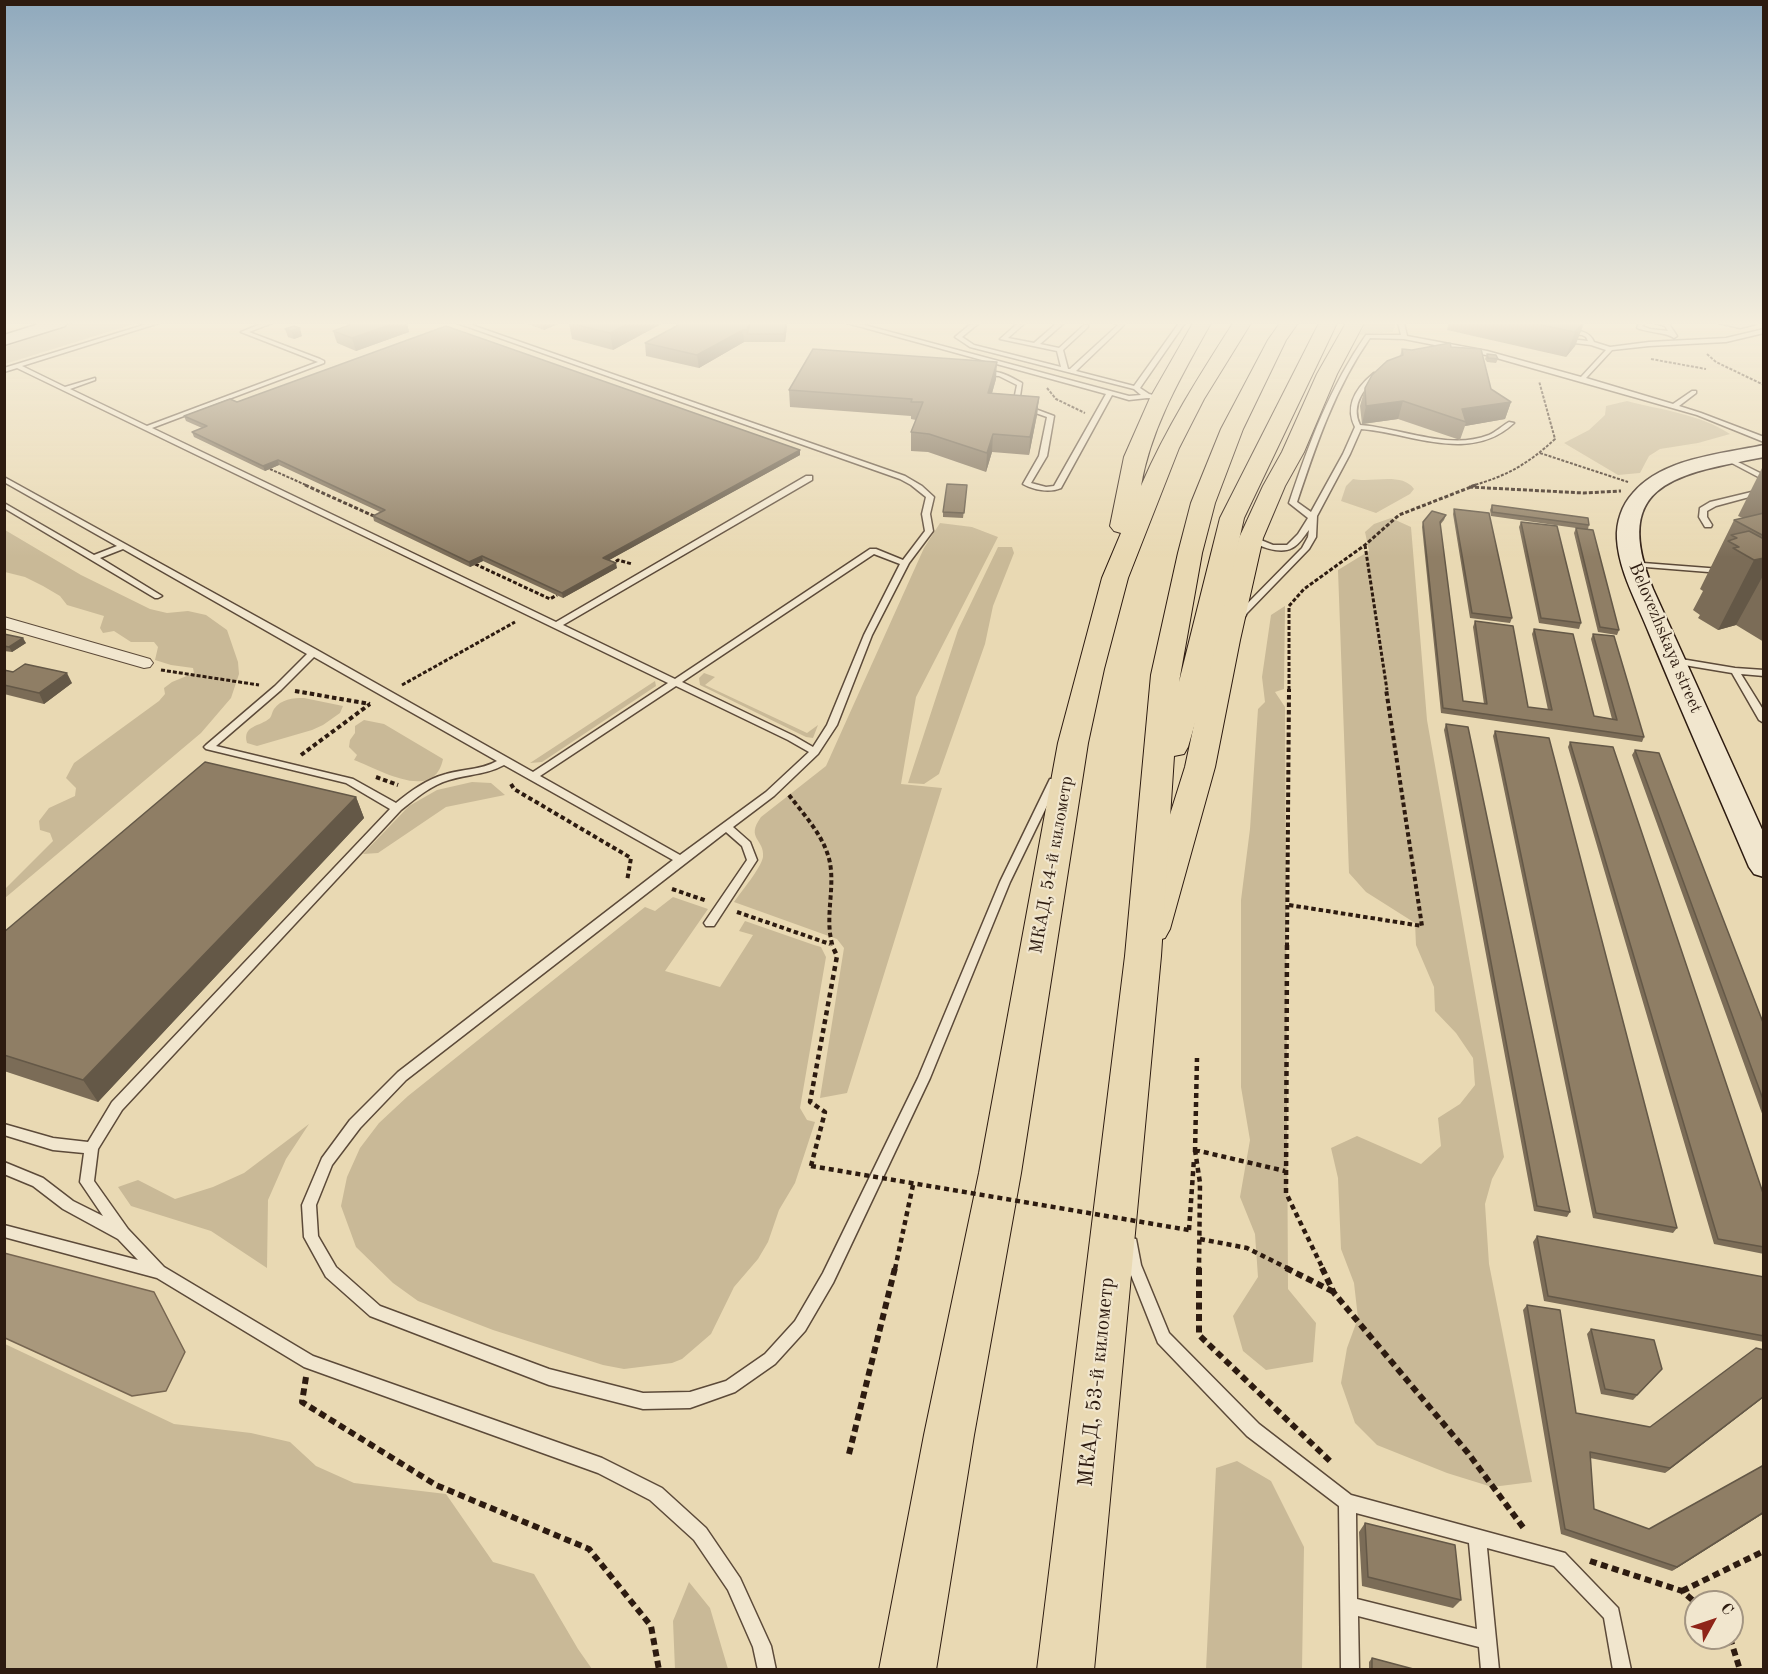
<!DOCTYPE html>
<html>
<head>
<meta charset="utf-8">
<style>
	body { margin:0 }
	#map { position:relative; width:1768px; height:1674px; overflow:hidden; background:#e9d9b3; font-family:"Old Standard TT",serif }
	canvas { display:block }
	.frame { position:absolute; inset:0; border:6px solid #2d1b10; pointer-events:none }
	.north { position:absolute; left:1684px; top:1590px; width:60px; height:60px; box-sizing:border-box; background:#f1e6ce; border:2px solid #a39582; border-radius:50%; rotate:50deg; font-size:16px; font-weight:700; line-height:24px; text-align:center; color:#2d1b10 }
	.north::after { content:''; display:block; margin:auto; width:21px; height:27px; background:#8f2418; clip-path:polygon(50% 0,100% 100%,50% 72%,0 100%) }
</style>
</head>
<body>
<div id="map">
<canvas width="1768" height="1674"></canvas>
<div class="frame"></div>
<div class="north">С</div>
</div>
<script>
const ctx = document.querySelector('canvas').getContext('2d');
ctx.lineJoin = 'round';
function fill(path, color) {
  ctx.fillStyle = color;
  ctx.fill(path, 'evenodd');
}
function trace(path, color, width, dash) {
  ctx.strokeStyle = color;
  ctx.lineWidth = width;
  ctx.lineCap = dash ? 'butt' : 'round';
  ctx.setLineDash(dash || []);
  ctx.stroke(path);
}
function write(font, color, halo, rows, align = 'center') {
  ctx.font = font + ' "Old Standard TT",serif';
  ctx.lineWidth = 4.5;
  ctx.setLineDash([]);
  ctx.textBaseline = 'middle';
  ctx.strokeStyle = halo;
  ctx.fillStyle = color;
  for (const [text, x, y, turn = 0] of rows) {
    ctx.save();
    ctx.translate(x, y);
    ctx.rotate((+turn || 0) * Math.PI / 180);
    ctx.textAlign = isNaN(turn) ? turn : align;
    if (halo) ctx.strokeText(text, 0, 0);
    ctx.fillText(text, 0, 0);
    ctx.restore();
  }
}
const green = new Path2D(`
	M74 323H137L5 364V347Z
	M1366 323H1396L1393 332 1359 335Z
	M1627 401C1661 410 1700 414 1730 434L1698 443 1660 449 1649 456 1640 473 1618 475 1564 443 1589 430 1605 415 1606 406Z
	M1353 479C1373 483 1402 472 1414 489L1410 494 1376 513 1341 501 1346 486Z
	M1391 518 1411 527 1427 720 1504 1157 1492 1179 1485 1204 1489 1264 1532 1482 1492 1487 1447 1473 1377 1445 1355 1423 1341 1383 1347 1348 1358 1318 1354 1283 1341 1249 1338 1178 1331 1148 1357 1136 1421 1164 1441 1146 1438 1118 1460 1104 1475 1085 1473 1058 1456 1033 1435 1011 1434 987 1416 945 1415 923 1366 892 1349 873 1338 570 1369 551 1365 532 1374 524Z
	M940 523 972 527 998 537 916 697 901 784 942 788 847 1093 820 1098 844 948 837 939 734 902C741 892 761 868 763 857 765 839 745 839 761 817L826 766 924 548Z
	M5 530 81 575 150 609 167 613 188 611 206 615 227 630 238 662 239 674 231 698 201 733 5 898V889L53 841 50 833 40 830 39 821 49 808 75 796 76 788 66 778 74 763 159 701 165 694 164 688 172 682 194 673 193 668 171 665 155 660 158 647 154 642H131L114 631 103 633 100 628 104 616 67 605 60 596 43 586 25 577 5 572Z
	M998 547H1012L1014 553 993 606 985 644 939 774 924 784 908 783 958 630Z
	M1285 606 1284 689 1275 692 1285 707 1288 1289 1316 1323 1313 1362 1266 1370 1243 1351 1233 1316 1258 1277 1255 1234 1240 1197 1250 1140 1241 1087V900L1250 829 1258 709 1265 702 1262 677 1271 615Z
	M704 673 715 677 705 685 807 733 818 725 813 738 806 737 700 685 699 678Z
	M655 681 656 686 542 762 530 763Z
	M304 698 343 706 340 713 323 725 312 730 257 746 247 743C242 725 260 727 270 718 272 715 272 712 274 709 281 699 293 698 304 698Z
	M364 720 384 724 443 759C434 803 381 770 354 760L357 755 349 747 350 740 355 733V726Z
	M472 782 491 783 505 795 446 807 378 853 363 854 409 806 437 790Z
	M673 897 708 909 665 971 720 987 753 935 739 931 745 921 814 945 821 947 826 957 800 1108 807 1120 815 1122 795 1183 779 1210 768 1242 758 1259 734 1287 711 1334 682 1359 672 1363 624 1369 603 1365 493 1330 418 1301 393 1283 356 1247 341 1206 347 1177 360 1148 379 1123 408 1096 645 907 655 911Z
	M309 1124 286 1159 268 1200 267 1268 211 1231 131 1206 118 1187 138 1180 175 1199 213 1187 244 1173Z
	M5 1344 174 1424 251 1433 290 1442 316 1466 354 1483 446 1494 493 1562 534 1574 578 1649 592 1669H5Z
	M1237 1461 1271 1481 1304 1547 1302 1669H1206L1216 1468Z
	M689 1582 710 1608 728 1669H675L673 1621Z`);
const water = new Path2D(`
	M4 1253 154 1292 185 1352 166 1391 132 1396 5 1338Z`);
const pathFar4 = new Path2D(`
	M1707 354 1716 362 1764 385
	M1651 359 1706 369
	M1047 388 1056 399 1085 413
	M1540 453 1628 482
	M270 469 308 486
	M1471 486C1507 476 1528 464 1555 439L1539 381`);
const pathFar3 = new Path2D(`
	M305 485 376 517
	M1469 487 1584 493 1621 491
	M1365 545 1387 690
	M475 564 550 599 557 595
	M611 565 618 560 632 564
	M161 670 259 685
	M402 685 515 622
	M1289 690V606L1304 589 1365 545 1399 515 1476 485`);
const pathFar2 = new Path2D(`
	M295 691 370 704
	M301 755 370 704
	M376 777 398 785
	M511 784 514 789 631 858 627 881
	M789 795C804 815 825 837 830 863 835 891 824 919 833 947
	M672 889 707 901
	M1289 905 1422 926 1386 689
	M737 912 830 944
	M1287 947 1289 689`);
const pathFar1 = new Path2D(`
	M1287 945 1286 1193 1323 1269
	M1195 1150 1200 1183 1199 1269
	M1195 1150 1285 1171
	M1195 1152 1197 1058
	M811 1166 825 1112 810 1102 837 956 832 945
	M1189 1230 1194 1159
	M1200 1239 1247 1248 1289 1269
	M895 1269 913 1185`);
const path = new Path2D(`
	M1199 1268V1335L1331 1462
	M1286 1268 1334 1292
	M1322 1268 1334 1293 1468 1453 1525 1530
	M306 1377 302 1402 436 1485 589 1549 651 1626 659 1670
	M849 1454 895 1268
	M1590 1561 1682 1591 1696 1603
	M1682 1591 1764 1551
	M1730 1638 1740 1670`);
const lane = new Path2D(`
	M150 323H159L22 366 65 387 95 378V380L70 389 147 426 318 362 241 332 263 323H272L249 332 320 359 324 361V363L152 428 556 622 806 476H812V480L563 625 675 679 870 549H876L903 560 925 531 922 514 926 497 911 485 900 479 457 323H466L905 476 922 486 934 497 930 514 933 531 909 563 872 635 837 725 818 754 774 796 733 827 750 842 757 860 714 926H706L704 923 747 860 742 846 726 832 406 1080 360 1128 332 1165 316 1205 318 1236 336 1267 380 1306 549 1369 643 1393 690 1392 726 1381 765 1354 795 1321 823 1273 918 1078 1000 882 1049 781 1050 779H1058L1059 781 1010 882 930 1078 833 1283 805 1331 775 1364 735 1392 690 1408 643 1409 549 1385 370 1316 326 1277 304 1237 302 1205 322 1158 350 1120 398 1072 673 860 504 765C486 775 468 774 449 780 431 785 415 799 401 810L122 1110 98 1149 94 1181 128 1229 164 1267 313 1356 602 1458 662 1488 706 1528 740 1578 771 1646 776 1670H758L753 1647 728 1590 694 1540 650 1500 598 1473 304 1367 157 1278 4 1237V1225L138 1260 118 1239 63 1209 33 1186 4 1174V1162L43 1178 73 1201 103 1216 80 1182 84 1153 53 1150 4 1135V1124L53 1138 88 1142 112 1102 390 809 346 783 206 749 204 747 206 745 275 686 307 654 123 549 100 558 162 596 158 598H155L4 508V503L94 555 117 546 4 482V477L317 650 533 772 668 683 17 368 4 372V368ZM874 554 900 564 864 635 827 725 813 747 794 736 682 682ZM314 657 497 761C481 770 463 769 446 774 427 779 411 791 396 803L353 779 216 746 281 690ZM676 686 788 740 809 752 766 792 680 855 540 776Z
	M847 323H857L1129 396 1141 395 1134 389 970 347 955 337 972 323H979L962 337 974 345 1061 367 1057 351 1000 339 1018 323H1025L1008 338 1034 343 1057 323H1064L1040 344 1059 348 1084 325H1088V327L1063 350 1068 369H1070L1118 325 1114 323H1124V325L1076 371 1134 386 1179 323H1185L1140 388 1149 394 1162 397V399L1147 398 1129 400 1112 395 1061 488C1049 493 1034 490 1023 484L1039 456 1047 417 1013 405 1017 385 999 376 985 375 982 373C996 368 1009 376 1022 383L1019 403 1054 416 1047 456 1031 483 1046 487 1054 486 1106 394Z
	M1398 323H1404L1407 336 1487 351 1581 377 1606 350 1591 345 1566 342 1559 336 1565 331C1577 330 1589 330 1594 342L1610 347 1649 342 1726 338 1764 329V333L1726 342 1649 346 1612 350 1586 378 1673 404 1692 391H1696V393L1679 406 1701 413 1764 437V442L1697 415 1486 355 1404 339 1370 338C1335 388 1316 445 1297 502L1311 512 1343 454 1355 427C1344 405 1357 387 1374 373L1379 374C1365 388 1350 404 1360 425 1402 428 1449 451 1489 435 1496 432 1502 426 1509 422L1514 423C1470 464 1412 433 1361 429L1350 454 1317 516 1316 537 1309 549 1247 613 1242 622H1236L1235 620 1241 610 1302 548 1308 537 1309 530C1304 536 1299 545 1292 548 1280 555 1257 546 1247 538L1251 536 1273 545H1287L1298 534 1308 518 1289 503C1309 443 1330 387 1366 335H1401ZM1568 334 1582 335 1586 337 1588 341 1570 339 1566 336Z
	M1639 323H1645L1642 326 1650 329 1668 331 1665 326 1655 323 1669 324 1677 336 1674 338C1666 332 1648 333 1637 328Z
	M1719 323H1755L1756 324 1740 328Z
	M1728 457 1764 475V480L1726 460 1724 459Z
	M1764 489V493L1716 506 1707 511V517L1712 525 1711 527H1705L1699 517 1700 508 1710 502Z
	M1630 562 1721 569 1725 571 1721 573 1633 566H1630Z
	M1675 658 1735 668 1764 670V676L1741 674 1764 711V723L1759 720 1732 673 1672 663V659Z
	M1131 1238 1136 1239 1141 1265 1169 1333 1259 1424 1351 1495 1565 1553 1618 1608 1631 1670H1613L1604 1618 1554 1566 1487 1548 1499 1670H1481L1479 1647 1358 1616 1359 1670H1341L1339 1506 1247 1436 1158 1343 1127 1265 1124 1244 1126 1239ZM1356 1513 1469 1543 1477 1629 1357 1599Z`);
const street = new Path2D(`
	M4 617 150 659 153 663 150 667 144 668 4 628Z`);
const secondary = new Path2D(`
	M42 323H67L65 326 4 345V335Z
	M1764 445V457C1678 474 1609 482 1653 589L1764 834V877L1754 874 1749 867C1716 789 1681 711 1649 633 1637 602 1619 572 1617 539 1616 522 1622 505 1633 493 1663 458 1721 454 1764 445Z`);
const primary = new Path2D(`
	M1346 323H1364L1337 374 1304 452 1285 486 1263 538 1240 640 1215 767 1170 929 1165 938 1152 942 1139 938 1134 929 1185 767 1212 640 1239 538 1263 486 1282 452 1317 374Z`);
const highway = new Path2D(`
	M1193 323H1211C1182 375 1151 427 1141 486 1166 428 1199 376 1233 323H1251L1204 399 1179 448 1128 578 1104 669 1088 743 1021 1173 974 1435 936 1670H879L924 1435 979 1173 1058 743 1102 578 1121 533 1114 531 1110 526 1124 457 1150 398Z
	M1280 323H1298L1286 340 1243 429 1215 503 1202 553 1179 682 1220 518 1319 323H1337L1244 518 1208 679 1188 747 1184 754 1174 756 1161 956 1094 1670H1037L1125 956 1151 675 1178 553 1191 503 1221 429 1268 340Z`);
const pathBridge = new Path2D(`
	M811 1166 1189 1230`);
const wall = new Path2D(`
	M355 323H407L409 332 356 351 337 343 333 331Z
	M525 323H560L544 330Z
	M569 323H663L613 350 572 339Z
	M682 323H787V326L785 342H744L699 368 646 356 645 343Z
	M1449 323H1584L1575 346 1566 357 1447 330Z
	M294 326 302 336 294 339 288 337 285 329Z
	M1451 347 1491 389 1511 402 1505 419 1465 426 1460 440 1398 419 1362 424 1360 406 1365 388 1400 356 1402 349 1412 350Z
	M1487 354 1498 359 1496 363 1487 362 1485 359Z
	M996 379 992 393 1039 397 1037 415 1029 455 992 452 986 472 928 452 911 451V432L916 420 911 419V416L790 407 789 390Z
	M237 402 800 455 609 560 617 568 563 598 483 561 470 567 374 521 373 516 380 512 279 465 265 471 194 437 192 432 202 428 186 421 184 416Z
	M1764 464V642L1736 625 1718 630 1698 618 1700 615 1693 610 1703 591 1700 589 1734 520 1743 518 1738 516Z
	M967 485 963 518 943 517V512Z
	M1492 505 1589 525 1588 529 1619 630 1617 635 1598 632 1574 533 1576 528 1491 516 1490 510Z
	M1454 509 1512 618 1510 623 1470 618 1453 514Z
	M1446 515 1444 520 1440 525 1463 701 1484 704 1473 627 1475 621 1528 707 1548 710 1532 634 1534 629 1594 716 1612 719 1591 639 1593 634 1644 737 1642 742 1441 713 1422 527 1423 522Z
	M1521 522 1581 623 1579 629 1539 623 1519 527Z
	M4 634 26 643 12 652 4 651Z
	M4 670 72 683 44 704 4 694Z
	M1446 724 1570 1212 1567 1217 1534 1211 1444 730Z
	M1495 731 1677 1228 1673 1233 1593 1218 1493 736Z
	M1570 742 1764 1196V1254L1714 1244 1568 747Z
	M1635 750 1764 1025V1119L1632 755Z
	M356 797 364 818 98 1102 4 1071V932Z
	M1537 1236 1764 1277V1342L1544 1301 1533 1242Z
	M1527 1305 1576 1413 1650 1427 1764 1397 1665 1473 1590 1458 1594 1509 1649 1529 1764 1465V1513L1672 1571 1561 1534 1523 1310Z
	M1591 1329 1662 1369 1633 1400 1601 1394 1587 1334Z
	M1365 1523 1461 1600 1453 1608 1362 1586 1359 1532Z
	M1372 1658 1417 1670H1369V1662Z`);
const shadedWall = new Path2D(`
	M395 323H407L409 332 356 351 352 338Z
	M543 323H560L544 330Z
	M630 323H663L613 350 610 333Z
	M786 323H787V326L785 342 784 334Z
	M1584 323 1575 346 1566 357 1575 332Z
	M300 328 302 336 294 339 291 331Z
	M743 330 744 342 699 368 697 355Z
	M997 362 996 379 987 411 988 393Z
	M1039 397 1037 415 1029 455 1030 437Z
	M1403 401 1398 419 1362 424 1366 406Z
	M1511 402 1505 419 1465 426 1466 422 1462 409Z
	M993 434 992 452 986 472 987 453Z
	M800 450V455L604 563 603 558Z
	M278 460 279 465 265 471 263 466Z
	M482 556 483 561 470 567 469 562Z
	M1764 558V574L1736 625 1718 630 1754 560Z
	M616 563 617 568 563 598 562 593Z
	M23 638 26 643 12 652 9 647Z
	M67 673 72 683 44 704 39 693Z
	M356 797 364 818 98 1102 83 1080Z
	M1764 1396V1397L1665 1473 1670 1468Z
	M1764 1512V1513L1672 1571 1677 1567Z`);
const building = new Path2D(`
	M355 323H395L352 338 333 331Z
	M569 323H630L610 333Z
	M682 323H749L747 330H743L697 355 645 343Z
	M750 323H786L784 334H747Z
	M1532 323H1583L1575 332Z
	M294 326 300 328 291 331 285 329Z
	M446 326 800 450 603 558 616 563 562 593 482 556 469 562 373 516 385 510 278 460 263 466 192 432 207 426 184 416 230 399 237 402Z
	M1450 343 1451 347 1481 349 1491 389 1511 402 1462 409 1466 422 1403 401 1366 406 1365 388 1372 375 1387 361 1403 355 1402 349 1412 350Z
	M813 349 997 362 988 393 1039 397 1030 437 993 434 987 453 929 434 911 432 923 402H911L912 399 789 390Z
	M1487 354 1496 355 1498 359 1488 358Z
	M947 484 967 485 964 513 943 512Z
	M1492 505 1588 518 1589 525 1492 512Z
	M1454 509 1489 513 1512 618 1472 613Z
	M1432 511 1446 515 1440 522 1463 701 1487 704 1475 621 1513 626 1528 707 1552 710 1534 629 1573 634 1594 716 1617 720 1593 634 1614 636 1644 737 1443 708 1423 522Z
	M1764 513V536L1734 520Z
	M1521 522 1557 526 1581 623 1541 618Z
	M1576 528 1593 530 1619 630 1600 627Z
	M1749 531 1764 539V558L1754 560 1733 548 1739 547 1728 541 1737 538 1731 535Z
	M4 634 23 638 9 647 4 646Z
	M25 664 67 673 39 693 4 685V670L13 672Z
	M1446 724 1468 727 1570 1212 1537 1206Z
	M1495 731 1549 738 1677 1228 1596 1213Z
	M1570 742 1613 747 1764 1196V1247L1718 1239Z
	M1635 750 1659 753 1764 1025V1102Z
	M205 762 356 797 83 1080 4 1055V932Z
	M1537 1236 1764 1277V1336L1548 1296Z
	M1527 1305 1560 1310 1576 1413 1650 1427 1756 1348 1764 1350V1396L1670 1468 1590 1452 1594 1509 1649 1529 1764 1465V1512L1677 1567 1565 1529Z
	M1591 1329 1654 1340 1662 1369 1637 1395 1605 1389Z
	M1365 1523 1455 1545 1461 1600 1368 1577Z
	M1372 1658 1417 1670H1372Z`);
const streetNames = [
	["Belovezhskaya street",1665,638,67],
	["МКАД, 54-й километр",1052,865,-80]
];
const nearStreetnames = [
	["МКАД, 53-й километр",1097,1382,-84]
];
fill(green, '#c9b997');
fill(water, '#a9987c');
trace(water, '#776651', 1.5);
trace(lane, '#5c4a39', 3);
trace(street, '#5c4a39', 2);
trace(secondary, '#2d1b10', 3);
trace(primary, '#2d1b10', 2);
trace(highway, '#2d1b10', 2);
trace(pathFar4, '#2d1b10', 2, [3, 1.5]);
trace(pathFar3, '#2d1b10', 3, [4, 2]);
trace(pathFar2, '#2d1b10', 4, [4.5, 3]);
trace(pathFar1, '#2d1b10', 4.5, [5, 4]);
trace(path, '#2d1b10', 6, [7, 4.5]);
fill(lane, '#f1e6ce');
fill(street, '#f1e6ce');
fill(secondary, '#f1e6ce');
fill(primary, '#e9d9b3');
fill(highway, '#e9d9b3');
trace(pathBridge, '#2d1b10', 4.5, [5, 4]);
fill(wall, '#7b6c57');
fill(shadedWall, '#645847');
fill(building, '#8f7e65');
trace(building, '#645847', 1.5);
const sky = ctx.createLinearGradient(0, 0, 0, 557);
sky.addColorStop(0, '#8fa9bd');
sky.addColorStop(0.58, '#f5eedd');
sky.addColorStop(1, '#f5eedd00');
ctx.fillStyle = sky;
ctx.fillRect(0, 0, 1768, 557);
write('18px', '#2d1b10', '#f1e6ce', streetNames);
write('21px', '#2d1b10', '#f1e6ce', nearStreetnames);
</script>
</body>
</html>
